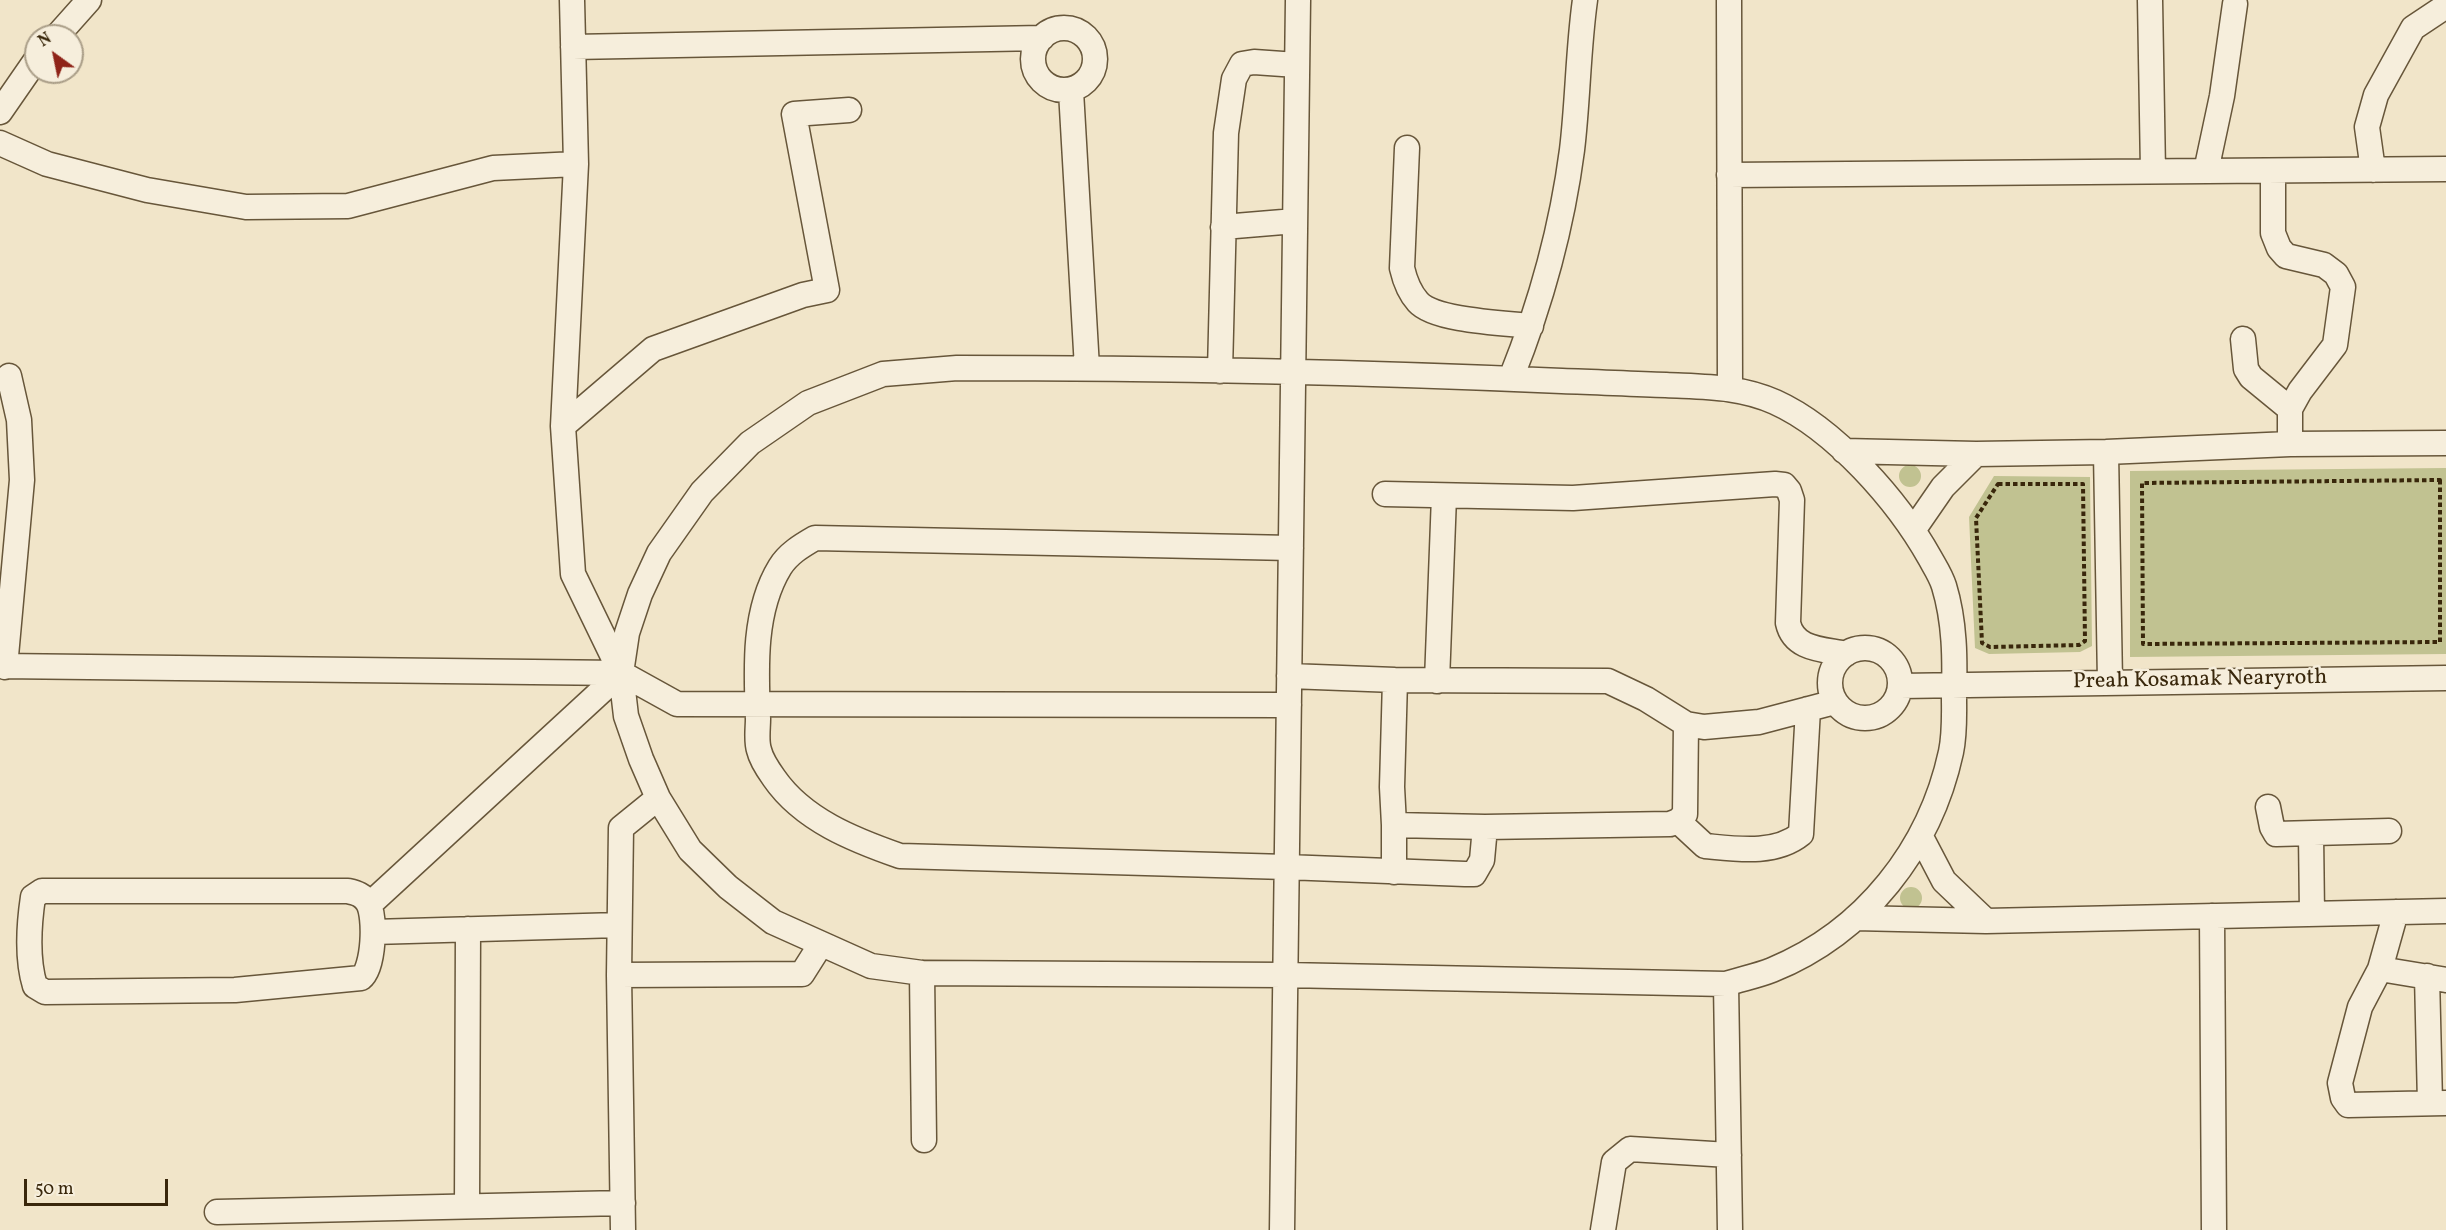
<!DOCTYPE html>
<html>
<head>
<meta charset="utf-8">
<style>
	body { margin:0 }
	#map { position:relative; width:2446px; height:1230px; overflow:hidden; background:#f1e5c9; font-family:Vollkorn,serif }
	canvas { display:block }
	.north { position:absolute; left:24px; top:24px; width:60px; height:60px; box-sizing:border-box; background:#f6eedc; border:2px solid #aa9e88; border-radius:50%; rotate:327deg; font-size:16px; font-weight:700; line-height:24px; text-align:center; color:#39270b }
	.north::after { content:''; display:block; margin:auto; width:21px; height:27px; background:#8f2418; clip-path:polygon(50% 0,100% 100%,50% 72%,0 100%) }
	.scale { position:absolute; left:24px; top:1179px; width:144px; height:27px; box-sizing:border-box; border:3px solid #39270b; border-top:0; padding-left:8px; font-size:18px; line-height:21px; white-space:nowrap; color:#39270b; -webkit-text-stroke:4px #f6eedc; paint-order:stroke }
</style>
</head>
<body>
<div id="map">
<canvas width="2446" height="1230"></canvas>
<div class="north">N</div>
<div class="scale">50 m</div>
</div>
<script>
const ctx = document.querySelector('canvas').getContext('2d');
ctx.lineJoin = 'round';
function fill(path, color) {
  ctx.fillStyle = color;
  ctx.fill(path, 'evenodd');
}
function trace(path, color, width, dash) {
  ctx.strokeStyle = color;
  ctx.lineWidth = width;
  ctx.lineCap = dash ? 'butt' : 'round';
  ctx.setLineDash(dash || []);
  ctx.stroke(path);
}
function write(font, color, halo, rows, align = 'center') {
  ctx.font = font + ' Vollkorn,serif';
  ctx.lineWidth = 5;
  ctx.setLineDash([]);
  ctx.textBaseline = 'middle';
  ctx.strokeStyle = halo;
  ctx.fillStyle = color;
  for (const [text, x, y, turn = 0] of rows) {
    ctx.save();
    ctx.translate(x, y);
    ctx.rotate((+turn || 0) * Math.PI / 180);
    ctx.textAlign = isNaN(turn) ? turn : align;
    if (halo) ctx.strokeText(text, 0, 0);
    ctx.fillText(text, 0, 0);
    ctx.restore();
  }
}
const green = new Path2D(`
	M1899 476a11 11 0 1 1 22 0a11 11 0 1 1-22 0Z
	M2446 468V654L2130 657V471Z
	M1994 476 2090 477 2092 646 2080 652 1989 654 1975 648 1969 517Z
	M1900 898a11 11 0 1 1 22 0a11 11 0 1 1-22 0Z`);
const path = new Path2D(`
	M2440 480V642L2143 644 2142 483Z
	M1998 484H2083L2085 641 2079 645 1990 647 1982 643 1976 518Z`);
const minor = new Path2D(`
	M572 0 576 164 563 426 573 574 621 673
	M1729 0 1730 388
	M2150 0 2153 171
	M1033 59a31 31 0 1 1 62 0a31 31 0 1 1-62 0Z
	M57 36 89 0
	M573 47 1042 38
	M1071 91 1087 368
	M0 112 36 60
	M0 143 47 164 147 190 246 207 348 206 493 168 576 164
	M1407 148 1402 268C1405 281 1409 292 1418 302 1435 321 1505 323 1531 326
	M2373 170 2367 127 2376 95 2413 28 2446 6
	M2206 171 2222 96 2235 4
	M2273 171V233L2279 248 2286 256 2324 265 2336 274 2343 287 2335 345 2300 391 2290 409V444
	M1729 175 2446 169
	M1223 227 1295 221
	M2243 339 2246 369 2251 377 2290 409
	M957 368C1159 368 1361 372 1562 381 1597 382 1631 384 1666 385 1703 387 1740 386 1775 402 1835 429 1898 501 1930 558 1935 567 1941 576 1944 586 1955 622 1955 659 1954 696 1954 715 1955 733 1951 752 1930 849 1865 932 1772 970 1757 976 1741 979 1726 984L1285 975 922 973 871 966 773 922 728 887 690 850 658 798 641 759 626 716 621 673 627 633 640 594 659 553 702 492 750 443 808 403 883 374Z
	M1220 371 1226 133 1234 79 1242 64 1254 62 1297 65
	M1511 378C1540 306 1562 227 1572 150 1578 100 1578 50 1585 0
	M563 426 653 349 803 295 827 290 794 114 849 110
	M1844 451 1976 454 2106 452 2290 444 2446 443
	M2106 452 2110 682
	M1385 494 1573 498 1775 484 1784 485 1789 491 1792 500 1788 623C1794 650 1823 649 1846 654
	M1914 529 1943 487 1976 454
	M1291 548 815 538C801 546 788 554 780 567 753 611 756 669 758 719 758 728 756 741 759 750 761 759 769 771 774 778 803 820 854 840 900 856L1286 867 1465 874H1474L1482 860 1485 827
	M1830 683a35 35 0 1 1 70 0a35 35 0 1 1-70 0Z
	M0 666 621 673 677 704 1289 705
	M5 667 22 480 19 420 9 376
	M1289 676 1395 680 1608 681 1646 699 1686 724 1704 727 1759 722 1835 702
	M1395 680 1392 787 1394 825 1485 827 1670 824 1678 821 1685 814 1686 724
	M1437 681 1444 496
	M1900 686 2446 678
	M2268 807 2272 827 2276 834 2389 831
	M1678 821 1705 846C1737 849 1775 855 1801 834L1808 709
	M2311 834 2312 914
	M1921 837 1944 881 1986 921
	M1394 872V825
	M42 891H348C357 893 363 895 368 903 376 917 374 968 361 978L235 990 45 992 35 986C27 960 29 924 33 897Z
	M369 905 621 673
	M2396 912 2380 969 2360 1007 2340 1083 2343 1098 2348 1105 2446 1103
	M2212 916 2214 1230
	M1855 918 1986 921 2446 911
	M373 932 619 925
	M2380 969 2446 980
	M922 973 924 1140
	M619 975 802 974 821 944
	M2427 976 2430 1103
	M1726 984 1730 1230
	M467 1206 468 929
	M217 1212 623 1203
	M623 1230 619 975 621 828 658 798
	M1282 1230 1298 0
	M1603 1230 1614 1162 1630 1149 1729 1155`);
const streetNames = [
	["Preah Kosamak Nearyroth",2200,681,-1]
];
fill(green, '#c1c291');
trace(minor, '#67563a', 27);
trace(path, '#39270b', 4, [4.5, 3]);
trace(minor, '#f6eedc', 24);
write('22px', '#39270b', '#f6eedc', streetNames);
</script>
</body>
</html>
